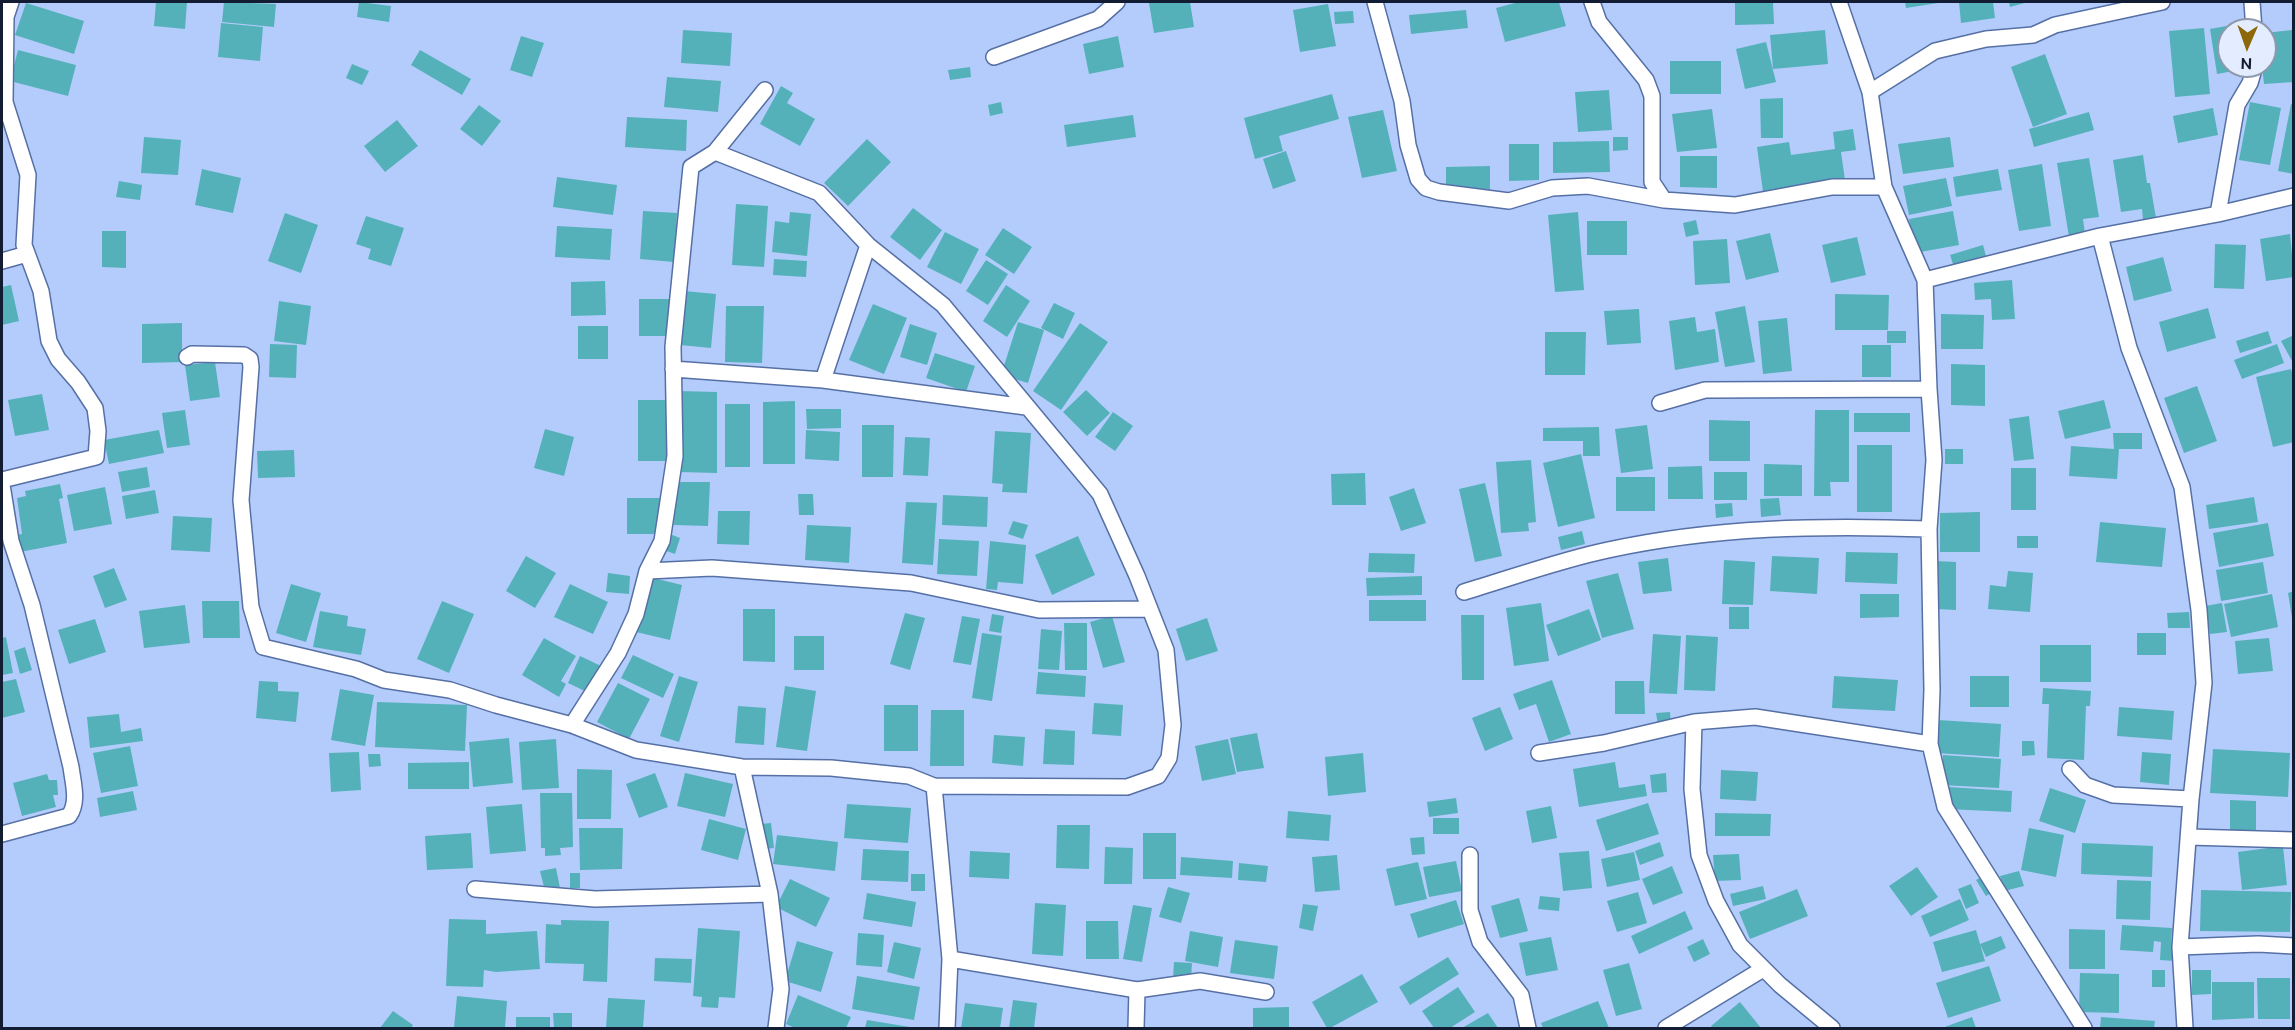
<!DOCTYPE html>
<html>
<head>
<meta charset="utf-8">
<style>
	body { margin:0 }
	#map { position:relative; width:2295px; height:1030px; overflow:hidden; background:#b4ccfb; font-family:Ubuntu,sans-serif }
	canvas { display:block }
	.frame { position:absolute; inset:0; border:3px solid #121c32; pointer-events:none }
	.north { position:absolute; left:2217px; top:18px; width:60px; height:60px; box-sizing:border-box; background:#e3edff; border:2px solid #8f99ad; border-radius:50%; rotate:182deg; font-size:16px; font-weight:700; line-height:24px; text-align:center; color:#121c32 }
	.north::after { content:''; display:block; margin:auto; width:21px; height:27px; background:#8c680a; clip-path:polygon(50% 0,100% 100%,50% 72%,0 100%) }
</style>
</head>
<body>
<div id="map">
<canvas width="2295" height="1030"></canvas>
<div class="frame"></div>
<div class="north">N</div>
</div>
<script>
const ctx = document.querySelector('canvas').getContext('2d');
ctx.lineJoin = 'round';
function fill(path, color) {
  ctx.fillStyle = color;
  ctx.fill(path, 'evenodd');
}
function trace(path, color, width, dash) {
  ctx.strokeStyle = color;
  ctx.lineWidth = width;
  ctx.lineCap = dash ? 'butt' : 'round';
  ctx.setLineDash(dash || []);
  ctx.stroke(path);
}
const building = new Path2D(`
	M156 2H187L185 29 154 26Z
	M224 2 276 4 274 27 222 22Z
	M359 2 391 6 389 22 357 17Z
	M1155 2H1190L1194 27 1154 33 1149 3Z
	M1519 2H1559L1566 26 1505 42 1496 8Z
	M1735 2H1773L1774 24 1735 25Z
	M1905 2H1938V3L1906 8Z
	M1959 2H1993L1995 18 1961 23Z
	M2009 2H2028L2010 7Z
	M26 3 84 21 74 54 15 35Z
	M1328 4 1336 46 1300 52 1293 10Z
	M1466 10 1468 28 1411 34 1409 15Z
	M1353 11 1354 23 1335 24 1334 12Z
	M221 23 263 27 260 61 218 57Z
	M2243 23 2244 30H2229V66H2250V68L2217 74 2210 29Z
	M2204 28 2210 94 2175 97 2169 31Z
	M683 30 732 33 730 66 681 63Z
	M1825 30 1828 64 1773 69 1770 35Z
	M2292 30 2294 82 2264 84 2262 66H2265V33Z
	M521 36 544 43 532 77 510 70Z
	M1118 36 1124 67 1089 74 1083 44Z
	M1766 42 1776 82 1745 89 1736 49Z
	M18 50 76 65 68 96 10 81Z
	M420 50 471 79 462 95 411 65Z
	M2045 54 2067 114 2033 127 2011 67Z
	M1670 61H1721V94H1670Z
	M352 64 369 71 362 85 346 78Z
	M970 67 971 77 950 80 948 70Z
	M667 77 721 81 718 112 664 107Z
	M781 86 793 93 787 103 815 119 800 146 760 124Z
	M1609 90 1612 130 1578 132 1575 92Z
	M1332 94 1339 119 1279 136 1283 151 1255 159 1244 118Z
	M1783 98V138H1761L1760 99Z
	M1001 102 1003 113 990 116 988 105Z
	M2250 102 2281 108 2270 165 2239 160Z
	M2291 104 2294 105V174L2278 171Z
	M479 105 501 121 482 146 460 129Z
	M2213 108 2218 135 2178 143 2173 116Z
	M1712 109 1717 148 1677 152 1672 114Z
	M1383 110 1397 171 1362 178 1348 117Z
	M2089 112 2094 130 2034 147 2029 129Z
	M1133 115 1136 137 1067 147 1064 125Z
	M627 117 687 120 686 151 625 147Z
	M397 120 418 146 385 172 364 146Z
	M1853 129 1856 150 1841 152 1845 180 1763 192 1757 147 1789 142 1791 155 1835 149 1833 132Z
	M144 137 181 140 178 175 141 173Z
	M1613 137H1628V150L1613 151Z
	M1950 137 1954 167 1903 174 1898 144Z
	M867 139 891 162 848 206 824 183Z
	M1609 141 1610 172 1553 173V142Z
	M1509 144H1539V180L1509 181Z
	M1286 151 1296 181 1273 189 1263 159Z
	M2143 155 2147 183H2150L2156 218 2143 220 2142 209 2121 212 2113 160Z
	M1680 156H1717V188L1680 187Z
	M2089 158 2099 217 2083 219 2085 234 2069 237 2057 163Z
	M2042 164 2051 226 2019 231 2008 170Z
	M1490 166V191H1446V167Z
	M202 169 241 178 233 213 195 205Z
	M1998 169 2002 190 1956 197 1953 177Z
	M557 177 617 185 613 215 553 207Z
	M1946 178 1952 206 1909 215 1903 186Z
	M119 181 142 185 140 200 116 197Z
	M736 204 768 206 764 267 732 265Z
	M913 208 942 230 920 260 890 237Z
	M643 211 677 213 674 262 640 259Z
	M1953 211 1959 245 1915 253 1909 219Z
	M790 212 811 214 807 256 772 252 775 221 789 223Z
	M1578 212 1584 290 1555 292 1548 215Z
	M285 213 318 225 301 273 268 261Z
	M366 216 404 228 391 266 368 259 371 249 356 244Z
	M1696 220 1699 234 1686 237 1683 223Z
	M1587 221H1627V255H1587Z
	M557 226 612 229 610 260 555 257Z
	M1003 228 1032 247 1014 274 985 255Z
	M102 231H126V268L102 267Z
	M945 232 979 249 961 284 927 267Z
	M1770 233 1779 272 1746 280 1736 241Z
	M2290 234 2294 277 2266 281 2260 239Z
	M1857 237 1866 275 1831 283 1822 245Z
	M1727 239 1730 283 1695 285 1693 241Z
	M2215 244 2246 245 2244 289 2214 288Z
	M1983 245 1987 260 1955 270 1950 255Z
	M2163 257 2172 291 2134 301 2126 267Z
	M774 259 807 261 806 277 773 275Z
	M986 260 1008 274 988 305 966 291Z
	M2012 280 2015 319 1992 320 1991 299 1975 300 1974 283Z
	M605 281 606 315 571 316V282Z
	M11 285 19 321 2 325V287Z
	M1006 285 1030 301 1007 337 983 321Z
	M684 291 716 294 711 348 680 345Z
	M1835 294 1889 295 1888 330H1835Z
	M639 299H670V336H639Z
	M279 301 311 306 306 345 274 341Z
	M1054 303 1075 313 1063 339 1041 328Z
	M873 304 907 318 884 374 849 360Z
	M726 306H764L762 363 725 362Z
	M1745 306 1755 362 1725 367 1715 312Z
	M2208 308 2216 338 2167 352 2159 322Z
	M1639 309 1641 343 1607 345 1604 311Z
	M1941 314 1984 315 1983 349H1941Z
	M1695 317 1697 332 1715 329 1719 362 1675 370 1669 321Z
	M1787 318 1792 371 1763 374 1758 321Z
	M1018 322 1044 330 1028 383 1001 375Z
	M182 323V362L142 363V324Z
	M1080 323 1108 342 1061 410 1033 391Z
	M910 324 937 333 927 365 900 357Z
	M578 326H608V359H578Z
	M1887 331H1906V343H1887Z
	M2268 331 2272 343 2240 353 2236 341Z
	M1545 332H1586L1585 375H1545Z
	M2294 335V361H2292L2281 341Z
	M270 344 297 345 296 378 269 377Z
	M2277 344 2284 363 2242 379 2234 360Z
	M1862 345H1891V377H1862Z
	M935 353 975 366 966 392 926 378Z
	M215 362 220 397 190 401 185 365Z
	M1951 364 1985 365V406L1951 405Z
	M2291 369 2294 378V442L2273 447 2256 377Z
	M2197 386 2217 441 2184 453 2164 398Z
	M1086 390 1110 413 1087 436 1063 412Z
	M679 391 717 392V473L678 472Z
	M42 394 49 430 15 436 8 400Z
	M638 400H666V461H638Z
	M2104 400 2111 428 2065 439 2058 411Z
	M795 401V464H763V402Z
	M725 404H750V467H725Z
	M806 409H841V428L807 429Z
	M185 410 190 445 167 448 162 413Z
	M1815 410H1849V482H1830L1831 496H1814Z
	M1113 412 1133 426 1115 451 1095 437Z
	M1854 413H1910V432H1854Z
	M2029 416 2034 459 2014 461 2009 419Z
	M1709 420 1750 421V461H1709Z
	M862 425H894L893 477H862Z
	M1647 425 1653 469 1621 473 1615 429Z
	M1599 427 1600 456H1583V441H1543V428Z
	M545 429 574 437 564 476 534 468Z
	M159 430 164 453 109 464 104 440Z
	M806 430 840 432 839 461 805 459Z
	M995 431 1031 433 1027 493 1002 492 1003 484 992 483Z
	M2113 433H2142V449H2119L2117 479 2069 476 2071 446 2114 449Z
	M905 437 930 438 928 476 903 475Z
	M1857 445H1892V512H1857Z
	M1945 449H1963V464H1945Z
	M294 450 295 477 258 478 257 451Z
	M1581 454 1595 518 1558 527 1543 463Z
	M1531 460 1536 522 1528 523 1529 531 1501 533 1496 462Z
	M1764 464 1802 465V496H1764Z
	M1702 466 1703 499H1668V467Z
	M147 467 150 487 122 492 118 472Z
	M2011 468H2036V510H2011Z
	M1714 472H1747V500H1714Z
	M1365 473 1366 505H1332L1331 474Z
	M1616 477H1655V511H1616Z
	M675 482H710L708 526 674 525Z
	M1485 483 1502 556 1475 562 1459 489Z
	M60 484 63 498 59 499 67 543 20 552 16 535 22 534 17 498 26 496 25 491Z
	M105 487 112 524 74 531 67 495Z
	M1414 488 1426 523 1401 531 1389 497Z
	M155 490 159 513 126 519 122 496Z
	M798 494H813L814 515H799Z
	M943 495 988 497 987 527 942 525Z
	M2254 497 2258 522 2209 529 2206 505Z
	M627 498H661V534H627Z
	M1779 498 1781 515 1761 517 1760 499Z
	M906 502 937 503 933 565 902 563Z
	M1732 503 1733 516 1716 518 1715 504Z
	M718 511H750L749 545 717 544Z
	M1980 512V552H1940V513Z
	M173 516 212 518 210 552 171 550Z
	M1013 521 1028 525 1023 539 1008 534Z
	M2100 522 2166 528 2162 567 2096 562Z
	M2268 523 2274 556 2219 567 2213 533Z
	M807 525 851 527 849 563 805 560Z
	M1582 531 1585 544 1561 550 1558 537Z
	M667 533 680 538 675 554 661 549Z
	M1078 536 1095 575 1052 595 1035 555Z
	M2017 536H2038V548H2017Z
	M939 539 979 541 977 576 937 574Z
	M990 541 1026 545 1023 584 998 582 997 590 986 589Z
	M1846 552 1898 553 1897 584 1845 582Z
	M1369 553 1415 554 1414 573 1368 572Z
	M526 556 556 573 535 608 506 591Z
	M1772 556 1819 558 1817 594 1770 591Z
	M1668 558 1672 591 1643 594 1638 562Z
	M1724 560 1755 562 1753 605 1722 604Z
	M1936 561 1956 562V610L1936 609Z
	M2263 562 2268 593 2221 601 2216 570Z
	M114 568 127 600 105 608 93 576Z
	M2008 571 2033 573 2030 612 1988 609 1990 585 2006 587Z
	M608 573 630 576 629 594 606 592Z
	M1618 573 1634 629 1602 638 1586 581Z
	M1422 576V595L1367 596 1366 578Z
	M649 577 682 585 670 640 636 632Z
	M291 584 321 593 306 642 276 633Z
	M570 584 608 602 593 634 554 617Z
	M2294 591V618H2292L2288 593Z
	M1860 594H1899V617L1860 618Z
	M2272 594 2278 627 2231 637 2224 604Z
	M1369 600H1426V621H1369Z
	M202 601H239L240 638H203Z
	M442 601 474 614 449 673 417 659Z
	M1541 603 1549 661 1514 666 1506 608Z
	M2222 603 2227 632 2210 634 2205 606Z
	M185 605 190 643 144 648 139 611Z
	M1729 607H1749V629H1729Z
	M743 609H775V662L743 661Z
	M1589 609 1601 640 1558 656 1546 625Z
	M320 611 348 616 347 626 366 629 361 655 313 647Z
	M2189 612 2190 628H2168L2167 613Z
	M905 613 925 618 910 670 890 664Z
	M992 614 1004 616 1001 633 989 631Z
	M1461 615H1484V680H1462Z
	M962 616 980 619 971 665 953 662Z
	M1112 616 1125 662 1103 668 1090 622Z
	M1207 618 1218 651 1186 661 1176 629Z
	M95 619 106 652 69 664 58 630Z
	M1064 623H1087V670H1065Z
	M1041 629 1062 631 1059 670 1038 669Z
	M982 633 1002 636 992 701 972 698Z
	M2137 633H2166V655H2137Z
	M1653 634 1681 636 1677 694 1649 693Z
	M1686 635 1718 637 1715 691 1684 690Z
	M794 636H824V670H794Z
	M6 637 13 673 2 675V638Z
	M544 638 576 656 561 681 566 684 559 697 522 675Z
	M2269 638 2273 671 2238 674 2235 641Z
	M2040 645H2091V682H2040Z
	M25 647 32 670 20 674 14 651Z
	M633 655 674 674 663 698 621 678Z
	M580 656 601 666 589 693 568 683Z
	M1038 672 1086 676 1085 697 1036 694Z
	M679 676 698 682 679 742 660 736Z
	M1834 676 1898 680 1895 711 1832 708Z
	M1970 676H2009V707H1970Z
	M16 679 25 712 2 718V682Z
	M1552 680 1571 734 1549 742 1536 704 1519 710 1513 694Z
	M259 681 278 682V691L299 692 296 722 256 718Z
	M1615 681H1644L1645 714H1615Z
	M618 683 650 699 629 739 597 722Z
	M785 686 816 691 807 751 776 747Z
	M2043 688 2091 691 2090 706H2086L2084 760 2047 758 2049 704H2042Z
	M340 689 374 695 365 746 331 740Z
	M377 702 467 705 465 751 375 747Z
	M1094 703 1123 705 1121 736 1092 734Z
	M884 705H918V751H884Z
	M738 706 766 708 764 745 735 743Z
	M1500 707 1513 739 1485 751 1472 718Z
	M2119 707 2174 711 2172 740 2117 736Z
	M931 710H964V766H930Z
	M1670 712 1671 724 1658 725 1656 713Z
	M119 714 121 732 141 728 143 741 90 748 87 717Z
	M1938 720 2001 724 1999 757 1936 753Z
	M1045 729 1075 731 1074 765 1043 764Z
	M1257 733 1264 768 1237 772 1230 738Z
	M994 735 1025 737 1023 766 992 763Z
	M509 738 513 783 473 787 469 742Z
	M556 739 559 788 522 790 519 742Z
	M1228 739 1236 774 1202 781 1195 746Z
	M2022 741H2034L2035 755 2022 756Z
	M130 746 138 786 101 793 93 753Z
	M2213 749 2290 753 2288 797 2210 793Z
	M359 752 361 790 331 792 329 753Z
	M2142 752 2171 754 2169 785 2140 782Z
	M1363 753 1366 792 1328 796 1325 757Z
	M368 754H380L381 766 369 767Z
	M1943 755 2001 759 1999 788 1941 785Z
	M469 762V789H408V763Z
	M1615 762 1619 788 1645 784 1647 796 1579 807 1573 769Z
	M577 769 612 770 611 819H577Z
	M1721 770 1758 772 1756 801 1720 799Z
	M655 773 668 807 639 818 626 784Z
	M685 773 733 784 725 817 677 806Z
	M1666 773 1667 792 1652 793 1650 775Z
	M47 774 49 780H57L58 795H53L56 807 22 816 13 783Z
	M1948 787 2012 791 2011 812 1947 809Z
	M2050 788 2086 800 2075 833 2039 821Z
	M133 791 137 810 100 817 97 798Z
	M540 793H572L573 847 560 848 561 855 545 856V848H541Z
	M1456 798 1458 813 1429 817 1427 802Z
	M2230 800 2256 801V834L2230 833Z
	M1648 803 1659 834 1606 851 1596 820Z
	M522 804 526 851 490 854 486 807Z
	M847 804 911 808 908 843 844 838Z
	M1551 806 1557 838 1532 843 1526 811Z
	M1288 811 1331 815 1329 841 1286 838Z
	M1715 813 1771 814 1770 836H1715Z
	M1433 818H1459V834H1433Z
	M709 819 746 829 738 860 701 850Z
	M771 823 774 848 765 849 761 824Z
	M1057 825H1090L1089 869 1056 868Z
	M579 828H623L622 869 580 870Z
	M2029 828 2064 835 2056 877 2021 870Z
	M471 833 473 868 427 870 425 836Z
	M1143 833H1176V879H1143Z
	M777 835 838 842 835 871 773 864Z
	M1424 837 1425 854 1412 855 1410 838Z
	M1660 842 1664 856 1640 865 1635 851Z
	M2082 843 2153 846 2152 877 2081 874Z
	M2283 846 2287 885 2242 890 2238 852Z
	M1105 847 1133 848 1132 884H1104Z
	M863 849 909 851 908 882 861 880Z
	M970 851 1010 853 1009 879 969 877Z
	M1589 851 1592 888 1563 891 1559 853Z
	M1634 852 1640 880 1607 887 1601 859Z
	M1739 854 1741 880 1715 881 1713 855Z
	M1337 855 1340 890 1315 892 1312 857Z
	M1181 857 1233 861 1232 878 1180 875Z
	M1456 861 1462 891 1429 897 1423 867Z
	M1418 862 1427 899 1395 906 1386 869Z
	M1239 863 1268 866 1266 882 1238 880Z
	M1672 866 1683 893 1653 905 1642 879Z
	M1917 867 1938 897 1911 916 1889 886Z
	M556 868 560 888 545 891 540 871Z
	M2019 871 2024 886 2004 891 2000 876Z
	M570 873H580V888H570Z
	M911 874H925V891H911Z
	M1985 875 1994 891 1986 896 1976 880Z
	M790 879 830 898 816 927 776 907Z
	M2117 880 2151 881 2150 920 2116 919Z
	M1971 884 1979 903 1966 909 1958 889Z
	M1763 886 1766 899 1733 906 1730 894Z
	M1168 887 1190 893 1181 923 1159 917Z
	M1797 889 1808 916 1750 939 1739 912Z
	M2201 890 2291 892 2290 932 2200 931Z
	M1638 892 1647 923 1617 932 1607 901Z
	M867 893 916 902 912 927 863 919Z
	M1540 896 1560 898 1559 911 1538 909Z
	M1519 898 1528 931 1500 938 1491 906Z
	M1960 899 1969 920 1930 937 1921 916Z
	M1456 900 1464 924 1418 938 1410 914Z
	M1035 903 1066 905 1063 956 1032 954Z
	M1303 904 1318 906 1313 931 1299 928Z
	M1133 905 1152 908 1142 962 1123 959Z
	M1685 911 1693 929 1639 954 1631 936Z
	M449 919 486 920V934L537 931 540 969 496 972 484 970 483 987 446 986Z
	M561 920 609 921 607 982 583 981 584 964 545 963 546 924 561 925Z
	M1086 921H1118L1119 959H1086Z
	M2122 925 2172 928 2171 943H2176L2175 961 2160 960 2161 942 2154 941 2153 952 2120 950Z
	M698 928 740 931 735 998 719 997 718 1008 701 1007 702 997 693 996Z
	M2069 929 2105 930V969H2069Z
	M1976 930 1985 961 1942 972 1933 942Z
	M1190 931 1223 937 1218 967 1185 961Z
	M858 933 884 935 882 967 856 965Z
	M2001 936 2006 948 1986 957 1980 944Z
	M1551 937 1558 970 1526 976 1519 943Z
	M1703 939 1710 954 1694 962 1687 947Z
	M1235 940 1278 946 1274 979 1230 973Z
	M797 941 833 952 821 992 785 981Z
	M894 942 921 948 914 979 887 972Z
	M1448 957 1459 974 1410 1005 1399 987Z
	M655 958 692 959 691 983 654 981Z
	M1174 962 1192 963 1191 980 1173 979Z
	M1629 963 1642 1009 1616 1016 1603 970Z
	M1989 966 2001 1001 1948 1018 1936 983Z
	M2152 970H2165V987H2152Z
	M2192 970H2211V994L2192 995Z
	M2080 973 2119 974V1013L2079 1012Z
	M1362 974 1378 1002 1330 1028H1327L1312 1002Z
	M857 976 920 987 914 1020 852 1009Z
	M2257 978H2290V1019H2258Z
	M2212 982H2254V1018L2212 1020Z
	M1458 987 1475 1012 1450 1028H1434L1422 1011Z
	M798 995 851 1017 846 1028H795L786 1024Z
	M457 996 507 1001 505 1028H454Z
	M608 998 645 1000 643 1028H606Z
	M1013 1000 1037 1003 1034 1028H1009Z
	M1598 1001 1609 1028H1543L1541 1023Z
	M1740 1002 1761 1028H1713L1711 1026Z
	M965 1003 1003 1008 1000 1028H961Z
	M1289 1007V1028H1253V1008Z
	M393 1011 413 1025 411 1028H380Z
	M553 1013H572V1028H554Z
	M1488 1013 1498 1028H1462Z
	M516 1017H550V1028H516Z
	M1972 1017 1976 1028H1942Z
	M2101 1017 2155 1021 2154 1028H2100Z
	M867 1020 910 1027V1028H865Z`);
const minor = new Path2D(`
	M1375 2 1402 101 1408 145 1418 179 1426 188 1439 192 1509 201 1552 188 1588 186 1664 200 1735 205 1832 187H1884
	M1592 2 1599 22 1646 80 1652 96V182L1664 200
	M1839 2 1870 92 1884 187 1925 280 1929 389 1934 460 1929 529 1932 690 1930 744 1945 807 2084 1028
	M2252 2 2254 30
	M994 57 1098 19 1117 2
	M1870 92 1935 51 1986 39 2033 35 2055 25 2162 2
	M2218 214 2237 105 2250 83 2255 66
	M2100 236 2129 348 2182 487 2199 610 2204 683 2191 799 2180 947 2185 1028
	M2 261 27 254
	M1925 280 2100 236 2218 214 2294 196
	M187 357 192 354 244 355 250 359 251 367 241 500 251 607 263 647 356 669 384 680 450 690 496 705 572 725 636 750 742 767 831 768 909 776 934 786 1127 787 1158 776 1169 758 1173 725 1166 650 1137 576 1100 494 943 305 868 245 819 193 715 152
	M673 369 823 380 1026 407
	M823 380 868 245
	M1660 403 1705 390 1929 389
	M2 480 96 457 98 431 95 408 78 382 58 359 49 341 41 291 24 245 28 175 5 102 6 17 11 2
	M2 485 11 541 32 605 71 767C73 783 79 802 69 816L2 834
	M647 571 712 568 911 583 1039 610 1150 609
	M1464 592C1511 578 1560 560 1608 550 1714 527 1821 525 1929 529
	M1694 722 1692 789 1699 855 1716 901 1740 945 1780 985 1832 1028
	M572 725 618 653 636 614 647 571 662 541 675 456 673 347 691 167 715 152 765 90
	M1539 753 1604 743 1694 722 1755 717 1930 744
	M742 767 770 894 781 989 776 1028
	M2070 769 2085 785 2113 795 2191 799
	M934 786 950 959 947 1028
	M2189 837 2294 840
	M1470 855V910L1480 942 1521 995 1528 1028
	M475 889 595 899 770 894
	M2180 947 2258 944 2294 946
	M950 959 1137 990 1200 981 1266 992
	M1136 1028 1137 990
	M1666 1028 1763 969`);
fill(building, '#54b1ba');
trace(minor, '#5670a6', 18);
trace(minor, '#fff', 15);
</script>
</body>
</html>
